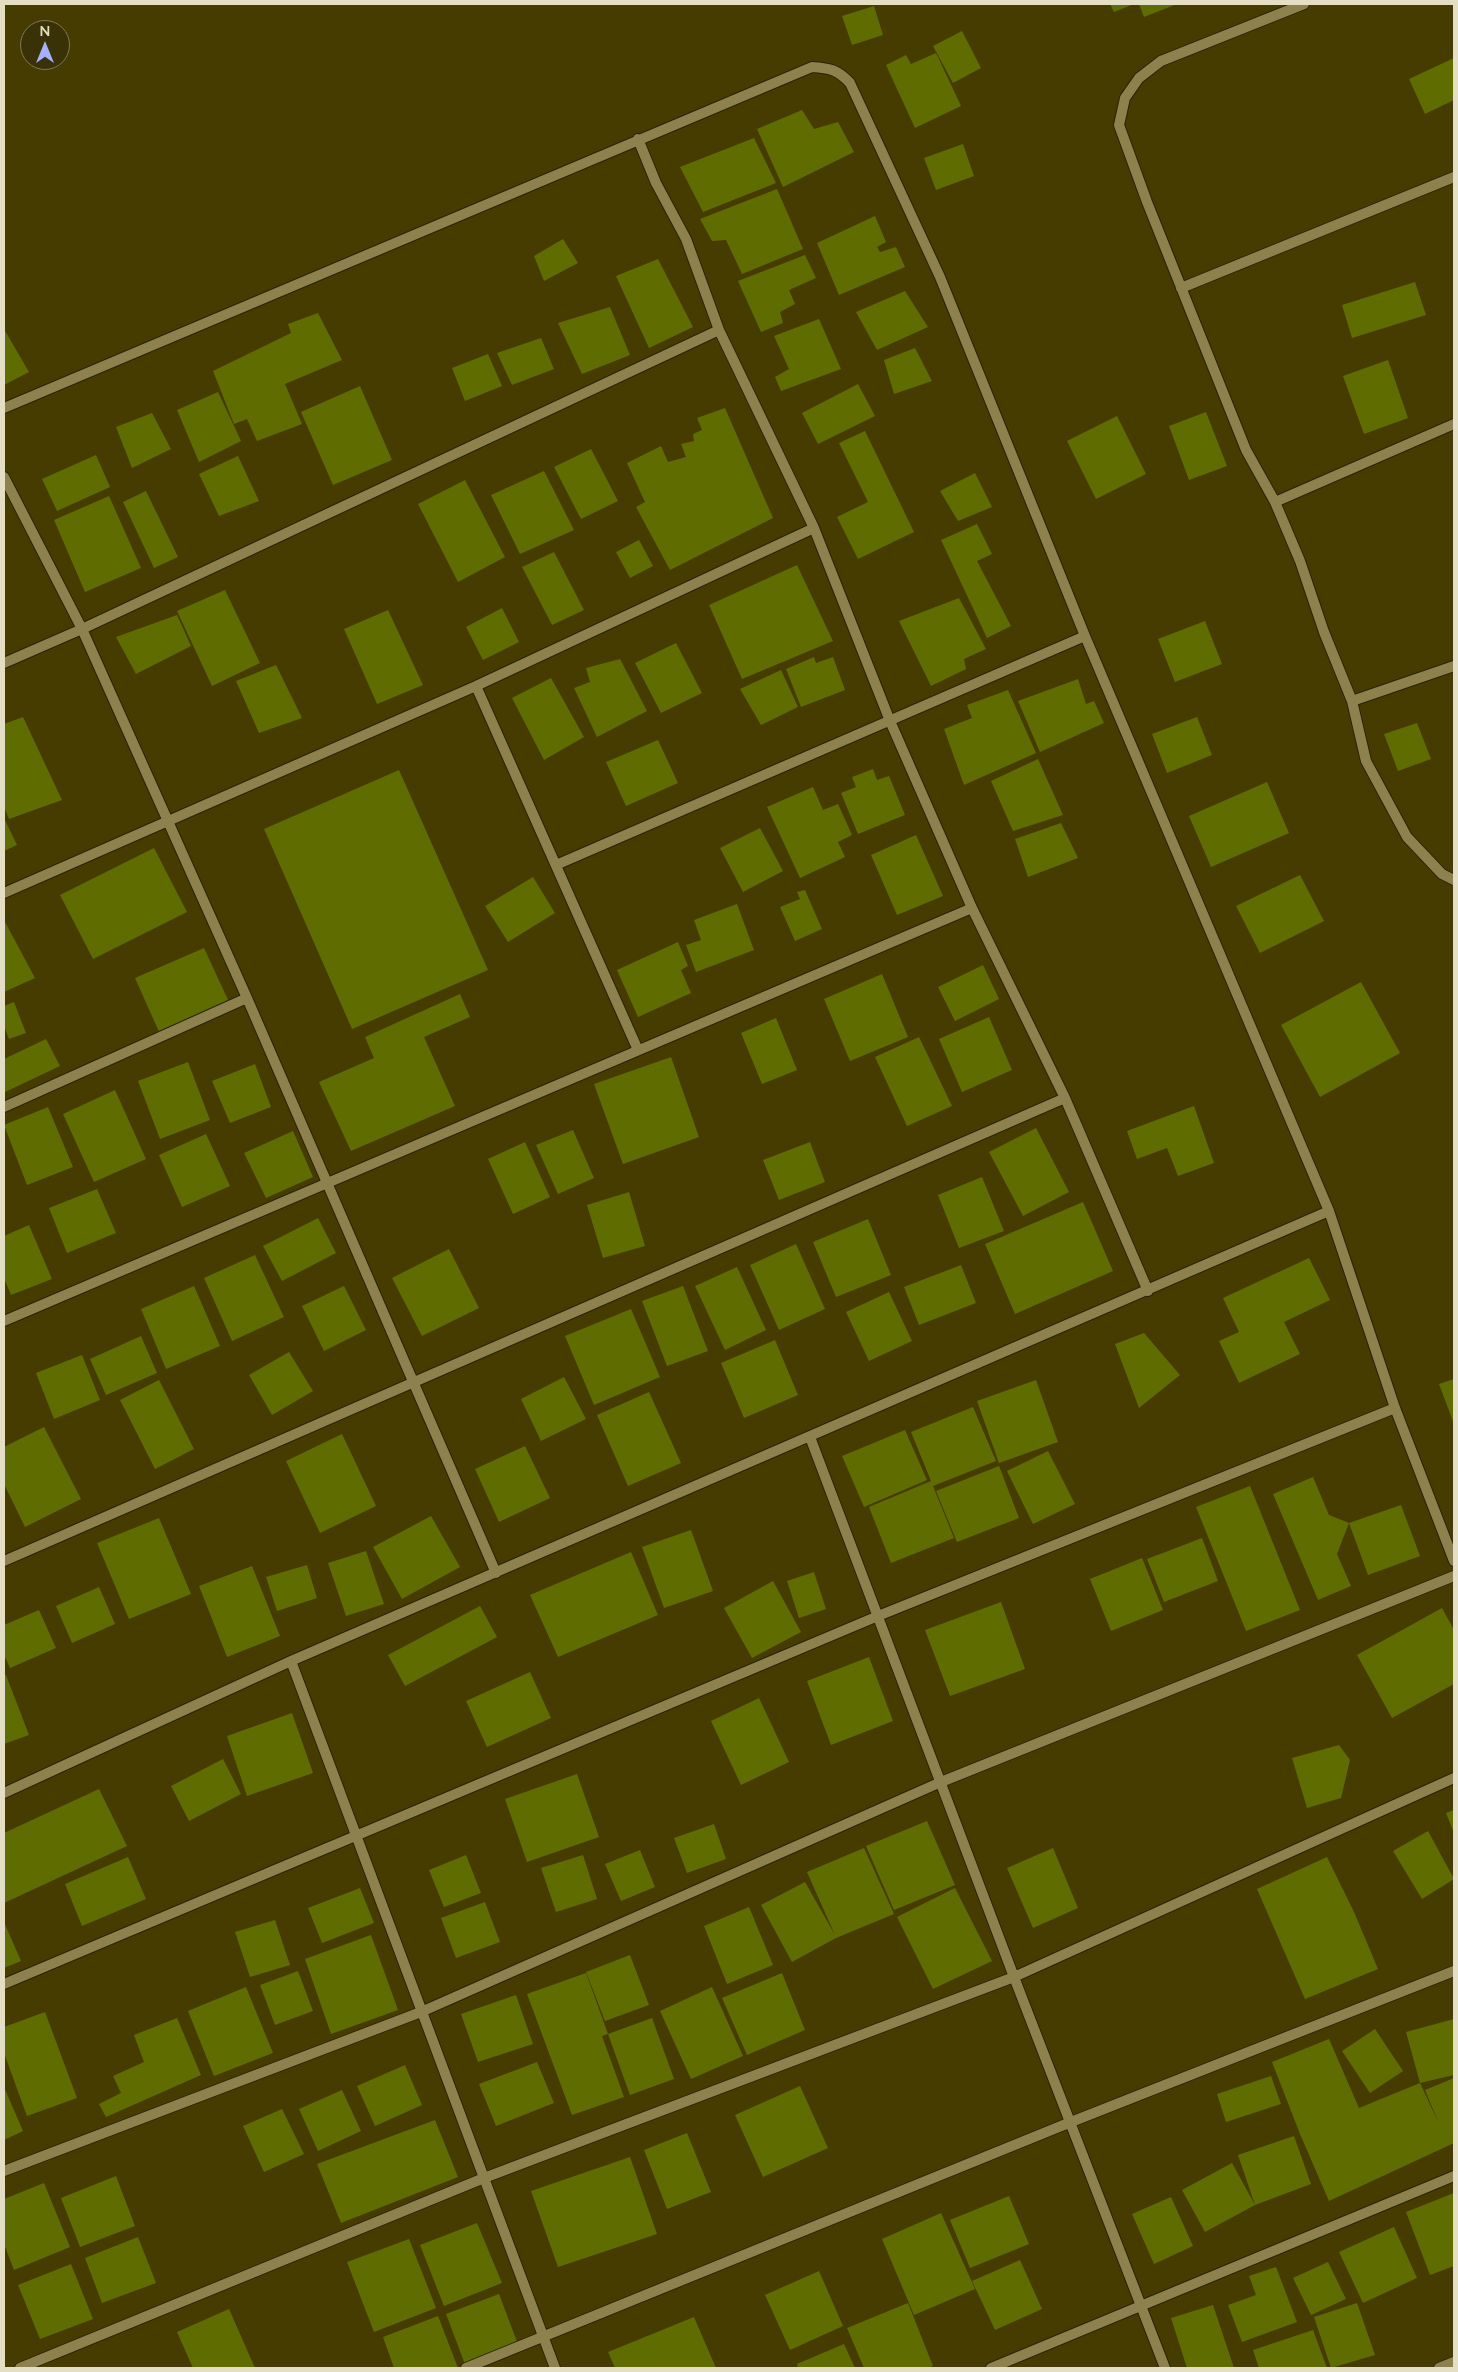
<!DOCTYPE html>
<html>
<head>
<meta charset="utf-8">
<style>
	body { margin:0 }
	#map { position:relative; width:1458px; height:2372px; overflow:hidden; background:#473c00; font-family:Lato,sans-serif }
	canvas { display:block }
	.frame { position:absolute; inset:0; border:5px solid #e4dfc4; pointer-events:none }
	.north { position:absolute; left:20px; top:20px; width:50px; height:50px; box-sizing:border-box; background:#3a3207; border:1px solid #7e7753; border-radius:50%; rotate:0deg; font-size:14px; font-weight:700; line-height:20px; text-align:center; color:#e4dfc4 }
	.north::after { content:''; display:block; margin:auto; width:18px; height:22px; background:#a7b0fc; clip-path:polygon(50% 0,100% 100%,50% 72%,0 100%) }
</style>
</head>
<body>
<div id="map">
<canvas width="1458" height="2372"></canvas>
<div class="frame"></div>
<div class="north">N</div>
</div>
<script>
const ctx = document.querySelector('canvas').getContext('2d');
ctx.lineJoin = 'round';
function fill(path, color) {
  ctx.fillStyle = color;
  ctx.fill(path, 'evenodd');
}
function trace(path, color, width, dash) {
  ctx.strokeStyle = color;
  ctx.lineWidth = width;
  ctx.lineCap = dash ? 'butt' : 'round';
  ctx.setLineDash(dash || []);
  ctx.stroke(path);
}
const building = new Path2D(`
	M1110 4H1134L1114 12Z
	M1139 4H1177L1144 17Z
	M874 6 883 35 852 45 842 16Z
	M962 31 981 68 953 83 933 46Z
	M936 53 961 106 915 128 886 65 906 55 911 64Z
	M1454 58V100L1425 114 1409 79Z
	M802 110 814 129 838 122 854 152 783 187 757 129Z
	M754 138 776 183 703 212 680 167Z
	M963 144 974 176 936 190 924 158Z
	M777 189 803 249 742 274 726 240 712 241 700 219Z
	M875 216 886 242 877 247 880 252 896 247 905 267 839 295 817 243Z
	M563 239 578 263 544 281 534 256Z
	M805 255 816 278 789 290 795 304 780 312 783 323 761 332 738 281Z
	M658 259 693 327 649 348 616 276Z
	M1415 282 1426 315 1352 338 1342 305Z
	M905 291 928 327 877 350 856 312Z
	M610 307 630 355 582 374 558 323Z
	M318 313 342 360 285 384 302 424 257 441 247 419 234 424 213 371 291 333 288 324Z
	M819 319 841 369 781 391 775 377 789 369 774 336Z
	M4 329 29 372 4 385Z
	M541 338 554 369 512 385 497 353Z
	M915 348 932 381 894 394 884 360Z
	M488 354 502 386 465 401 452 368Z
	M1388 360 1408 418 1364 434 1343 376Z
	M858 384 875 416 818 444 802 413Z
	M360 386 392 460 333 485 301 412Z
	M218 392 241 441 199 462 177 410Z
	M725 408 773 518 670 570 636 507 645 502 627 463 661 446 668 462 686 457 681 444 694 441 693 434 702 430 697 418Z
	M1206 412 1227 466 1189 480 1169 426Z
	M152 413 171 449 132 468 116 427Z
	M1117 416 1146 474 1096 499 1067 441Z
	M865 431 914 532 858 559 837 517 868 502 839 443Z
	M591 449 618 501 581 519 554 467Z
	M96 455 110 487 57 511 42 479Z
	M238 456 259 501 219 516 199 474Z
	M544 471 574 530 520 554 491 495Z
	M975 473 992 507 958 521 940 491Z
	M465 480 505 557 458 582 418 504Z
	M146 491 178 557 154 568 123 502Z
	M109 496 141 568 85 592 54 520Z
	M977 524 992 554 977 561 1011 626 987 638 941 540Z
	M639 540 653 566 630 578 616 552Z
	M554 552 584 610 552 625 522 567Z
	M797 565 833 641 742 679 709 605Z
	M225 590 260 663 212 686 177 611Z
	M959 598 986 649 964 659 966 669 931 686 899 621Z
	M502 608 519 642 483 660 466 627Z
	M388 610 423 685 377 704 344 629Z
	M177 615 191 646 136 674 116 637Z
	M1205 621 1222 664 1175 682 1158 639Z
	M676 643 702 693 661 713 635 663Z
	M814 657 816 663 833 657 845 690 801 707 786 669Z
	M620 659 647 711 597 737 574 688 590 682 586 668Z
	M276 665 302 718 259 733 236 681Z
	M781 670 798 707 761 725 740 689Z
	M551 678 584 737 544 760 512 698Z
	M1078 679 1086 704 1094 701 1104 723 1040 752 1018 701Z
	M1008 690 1036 753 964 785 944 729 972 718 967 705Z
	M23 717 62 800 9 819 4 807V724Z
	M1197 717 1212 755 1167 773 1152 734Z
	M1417 723 1431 759 1398 771 1384 734Z
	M658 740 678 783 626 806 606 762Z
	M1038 759 1063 815 1013 831 991 781Z
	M873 769 877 780 889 776 905 815 858 834 841 793 856 787 852 777Z
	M399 770 488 970 352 1029 264 829Z
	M1267 782 1289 833 1211 867 1189 816Z
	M813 787 823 810 838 804 852 835 838 842 845 857 800 878 767 807Z
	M4 818 17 845 4 851Z
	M1061 823 1078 858 1028 877 1015 839Z
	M760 828 783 871 743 892 720 848Z
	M916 835 943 896 897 915 871 855Z
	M154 848 187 912 93 959 60 895Z
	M1300 875 1324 921 1260 953 1236 906Z
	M533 877 555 913 508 942 485 906Z
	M805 890 822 929 795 941 780 907 800 899 797 892Z
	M737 904 754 950 696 972 686 945 701 940 694 920Z
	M4 920 35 978 4 992Z
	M678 942 688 966 681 970 691 993 638 1017 617 970Z
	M204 948 229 1002 160 1034 135 978Z
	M983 965 999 999 955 1021 938 987Z
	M882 974 908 1037 850 1061 824 999Z
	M1361 982 1400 1053 1320 1097 1281 1025Z
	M460 994 470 1017 424 1037 455 1106 351 1151 319 1082 374 1058 365 1037Z
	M14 1002 26 1033 9 1039 4 1026V1006Z
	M989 1017 1012 1070 962 1092 939 1039Z
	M776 1018 797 1070 762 1084 741 1033Z
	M919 1037 952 1106 907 1126 875 1057Z
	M46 1039 60 1066 5 1092 4 1059Z
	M671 1057 699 1137 623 1164 594 1084Z
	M188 1062 210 1120 160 1139 138 1081Z
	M255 1064 271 1107 230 1123 212 1081Z
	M115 1090 146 1159 94 1182 63 1114Z
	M1194 1106 1214 1163 1178 1176 1167 1148 1137 1159 1127 1131Z
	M48 1107 73 1167 27 1185 4 1125Z
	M1036 1128 1069 1192 1023 1216 989 1152Z
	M573 1130 594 1178 558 1194 536 1145Z
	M293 1131 313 1177 266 1198 244 1153Z
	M206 1134 230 1186 182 1207 159 1155Z
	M525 1142 550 1197 513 1214 488 1159Z
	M810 1142 825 1182 779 1200 763 1160Z
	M982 1177 1004 1231 959 1248 938 1195Z
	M97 1189 116 1233 67 1253 49 1208Z
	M629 1192 645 1246 603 1258 587 1205Z
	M1083 1202 1113 1271 1015 1314 985 1244Z
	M318 1218 336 1253 282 1281 263 1246Z
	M868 1219 891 1275 836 1297 813 1242Z
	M29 1225 52 1279 11 1295 4 1278V1236Z
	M796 1244 825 1309 779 1330 750 1265Z
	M449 1249 479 1308 422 1336 392 1278Z
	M255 1255 284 1317 232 1341 204 1278Z
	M1309 1258 1330 1300 1284 1322 1300 1354 1239 1383 1219 1341 1239 1332 1223 1298Z
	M961 1265 976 1303 919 1325 904 1287Z
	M737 1267 766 1330 725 1350 695 1286Z
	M194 1286 220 1346 166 1369 141 1309Z
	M344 1286 366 1330 324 1351 302 1306Z
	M683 1286 708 1351 667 1366 642 1301Z
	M889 1292 912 1341 869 1361 846 1312Z
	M631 1309 660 1377 594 1405 565 1336Z
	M1144 1333 1180 1375 1139 1408 1115 1344Z
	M141 1336 157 1373 106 1395 90 1359Z
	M775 1340 798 1395 744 1418 721 1363Z
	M289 1352 313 1391 272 1415 249 1375Z
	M82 1355 100 1400 54 1419 36 1373Z
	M564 1377 586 1419 541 1441 521 1399Z
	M1454 1379V1424L1439 1384Z
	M159 1380 194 1449 155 1469 120 1400Z
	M1036 1380 1058 1442 999 1463 977 1401Z
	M649 1392 681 1463 628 1486 597 1415Z
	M973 1407 996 1461 933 1486 954 1538 891 1563 869 1507 931 1481 911 1432Z
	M44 1427 81 1499 25 1527 4 1484V1447Z
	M905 1430 927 1480 864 1507 842 1456Z
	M342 1434 376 1506 320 1533 286 1461Z
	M525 1446 550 1498 499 1522 475 1469Z
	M1048 1451 1075 1504 1033 1524 1007 1471Z
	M999 1466 1019 1518 957 1542 936 1491Z
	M1313 1477 1329 1515 1349 1523 1337 1554 1351 1586 1318 1600 1273 1494Z
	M1250 1486 1300 1610 1246 1631 1196 1507Z
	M1401 1505 1420 1556 1368 1575 1349 1523Z
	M431 1516 460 1567 402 1599 373 1547Z
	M159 1518 191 1594 129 1619 97 1543Z
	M691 1530 713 1591 664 1608 642 1547Z
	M1202 1538 1218 1581 1164 1602 1147 1559Z
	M366 1551 384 1604 346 1616 328 1563Z
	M631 1552 658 1615 558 1657 530 1595Z
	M1142 1558 1163 1610 1111 1631 1090 1579Z
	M307 1565 317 1598 277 1611 266 1577Z
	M252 1566 280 1636 227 1657 199 1586Z
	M814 1572 826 1609 799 1618 787 1581Z
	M773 1581 801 1632 752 1658 724 1608Z
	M99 1587 115 1624 72 1643 56 1606Z
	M1001 1602 1025 1669 950 1696 925 1630Z
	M480 1606 497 1637 405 1686 388 1655Z
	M1442 1608 1454 1630V1684L1392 1718 1357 1655Z
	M39 1610 56 1648 10 1668 4 1655V1625Z
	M869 1657 893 1721 831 1745 807 1681Z
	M530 1672 551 1718 487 1747 466 1701Z
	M6 1675 29 1735 4 1744V1676Z
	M759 1698 789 1762 741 1785 711 1721Z
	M292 1713 313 1773 247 1796 227 1736Z
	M1339 1745 1350 1760 1341 1798 1307 1808 1292 1758Z
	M223 1759 241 1794 189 1821 171 1786Z
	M577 1774 599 1837 527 1862 505 1799Z
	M99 1789 127 1846 4 1903V1833Z
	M1454 1810V1833L1446 1813Z
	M927 1821 955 1885 894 1910 866 1846Z
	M714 1824 726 1859 687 1873 674 1838Z
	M1428 1831 1454 1879 1422 1899 1393 1851Z
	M864 1848 894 1914 836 1938 792 1962 761 1905 805 1882 835 1935 807 1872Z
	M1053 1848 1078 1908 1033 1928 1007 1868Z
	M640 1850 655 1887 621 1901 605 1864Z
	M466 1855 481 1893 444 1907 429 1870Z
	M583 1855 597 1899 556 1912 541 1868Z
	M128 1857 146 1899 82 1926 65 1884Z
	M1327 1857 1354 1912 1378 1969 1305 1999 1257 1889Z
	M360 1888 374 1923 322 1943 308 1908Z
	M955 1888 992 1961 933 1989 897 1917Z
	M485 1902 500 1942 456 1958 441 1918Z
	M749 1907 773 1965 727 1984 704 1926Z
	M275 1920 290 1965 250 1977 235 1932Z
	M4 1922 21 1961 4 1968Z
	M371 1935 398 2010 331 2034 305 1959Z
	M630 1955 649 2005 605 2021 586 1972Z
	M298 1971 313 2011 275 2025 260 1985Z
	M586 1973 608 2034 602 2036 624 2097 572 2115 527 1994Z
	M782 1973 805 2030 747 2055 722 1998Z
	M246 1987 273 2053 214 2076 188 2011Z
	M712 1987 743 2056 691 2079 660 2011Z
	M516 1995 533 2044 478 2062 461 2014Z
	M45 2012 77 2098 27 2116 4 2053V2027Z
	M177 2018 201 2075 106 2117 99 2104 121 2093 113 2076 144 2062 134 2035Z
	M652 2018 674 2079 630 2095 608 2034Z
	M1454 2019V2075L1420 2083 1406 2032Z
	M1375 2029 1403 2071 1370 2093 1342 2051Z
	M1329 2039 1359 2108 1420 2083 1439 2124 1425 2090 1454 2078V2143L1329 2201 1300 2134 1272 2062Z
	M537 2062 554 2103 496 2126 479 2084Z
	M405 2065 422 2105 375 2126 357 2086Z
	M1271 2076 1281 2104 1226 2122 1217 2094Z
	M800 2086 828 2148 763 2177 735 2115Z
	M4 2087 23 2131 4 2140Z
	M342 2090 361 2131 318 2151 299 2109Z
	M282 2109 304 2154 264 2172 243 2126Z
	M435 2120 458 2177 341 2223 317 2164Z
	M687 2133 711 2192 667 2209 644 2150Z
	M1294 2136 1311 2184 1255 2205 1205 2232 1182 2190 1232 2163 1255 2205 1238 2155Z
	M630 2157 657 2234 558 2267 531 2191Z
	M116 2176 135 2226 80 2247 61 2198Z
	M44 2183 70 2247 14 2270 4 2244V2199Z
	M1454 2193V2266L1430 2275 1406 2212Z
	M1009 2196 1029 2244 970 2268 950 2220Z
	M1171 2197 1193 2246 1154 2264 1132 2214Z
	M941 2213 975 2289 914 2315 882 2239Z
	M477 2223 502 2283 444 2306 420 2245Z
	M1394 2227 1417 2278 1363 2303 1339 2252Z
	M138 2237 156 2283 102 2303 85 2258Z
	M409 2239 436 2308 374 2332 347 2262Z
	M1020 2260 1042 2309 995 2330 972 2281Z
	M1328 2262 1346 2299 1311 2315 1293 2278Z
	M71 2264 93 2319 40 2339 18 2285Z
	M1276 2267 1297 2322 1242 2342 1228 2305 1256 2295 1249 2276Z
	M819 2271 843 2326 790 2350 765 2295Z
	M499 2294 519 2347 466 2367 446 2314Z
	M908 2303 933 2366 927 2368H864L847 2328Z
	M1357 2303 1375 2355 1331 2368 1314 2317Z
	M1213 2305 1234 2368H1187L1171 2318Z
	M229 2309 255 2368H193L177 2332Z
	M438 2316 458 2368H394L383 2337Z
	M694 2317 716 2368H615L608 2352Z
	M1313 2330 1327 2368H1259L1253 2350Z
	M844 2344 855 2368H798L797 2364Z`);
const minor = new Path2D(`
	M1304 4 1161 61 1139 78 1125 98 1119 125 1147 202 1246 450 1275 502 1300 561 1324 632 1352 701 1366 761 1407 837 1442 874 1454 880
	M638 139 656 183 686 239 719 330 814 528 890 721 972 908 1065 1098 1148 1291
	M1181 288 1454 177
	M4 408 812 67C830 68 838 70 850 83L940 277 1085 636 1329 1211 1395 1408 1454 1561
	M4 477 82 629 247 998 496 1573
	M1275 502 1454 424
	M4 663 82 629 719 330
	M476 686 638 1050
	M1352 701 1454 666
	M556 865 1085 636
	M4 893 476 686 814 528
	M4 1107 247 998
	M4 1321 972 908
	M810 1437 1014 1977 1165 2368
	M4 1561 1065 1098
	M291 1661 555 2368
	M4 1793 291 1661 1329 1211
	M4 1984 878 1616 1395 1408
	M4 2171 421 2012 941 1782 1454 1576
	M20 2368 484 2178 1014 1977 1454 1778
	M466 2368 1071 2122 1454 1971
	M991 2368 1454 2176
	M1439 2368 1454 2362`);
fill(building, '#5f6d00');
trace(minor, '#292307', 12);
trace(minor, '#8d824d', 10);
</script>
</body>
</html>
